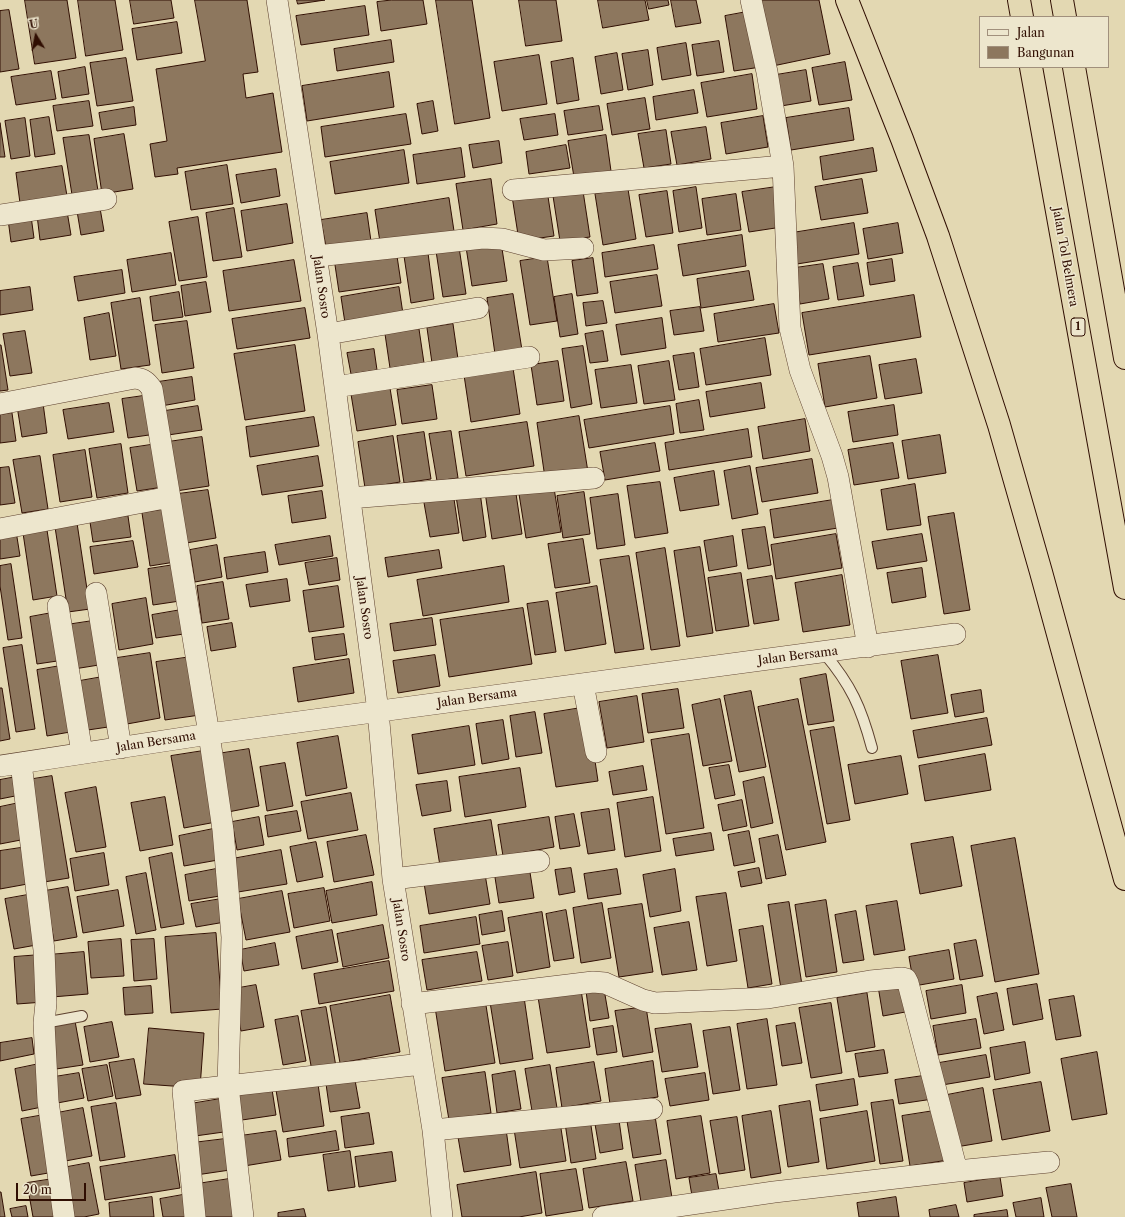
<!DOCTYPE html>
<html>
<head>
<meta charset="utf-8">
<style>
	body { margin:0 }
	#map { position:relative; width:1125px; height:1217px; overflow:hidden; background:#e3d8b2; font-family:"Libre Caslon Text",serif }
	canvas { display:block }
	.legend { position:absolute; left:979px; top:16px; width:130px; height:52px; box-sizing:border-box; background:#ede6cd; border:1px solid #a1907c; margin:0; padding:5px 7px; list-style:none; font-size:12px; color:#300e02 }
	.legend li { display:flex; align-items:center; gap:8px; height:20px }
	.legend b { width:20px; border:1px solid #a1907c }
	.north { position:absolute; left:16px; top:16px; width:40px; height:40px; -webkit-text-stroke:3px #ede6cd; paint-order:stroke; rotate:350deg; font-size:11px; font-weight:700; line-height:16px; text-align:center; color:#300e02 }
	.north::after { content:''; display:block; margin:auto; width:14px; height:18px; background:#300e02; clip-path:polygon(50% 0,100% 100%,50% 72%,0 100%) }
	.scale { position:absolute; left:16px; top:1183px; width:70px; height:18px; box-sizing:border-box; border:2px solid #300e02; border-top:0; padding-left:5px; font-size:12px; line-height:14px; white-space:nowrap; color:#300e02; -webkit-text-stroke:3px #ede6cd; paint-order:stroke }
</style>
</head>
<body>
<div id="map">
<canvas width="1125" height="1217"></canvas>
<ul class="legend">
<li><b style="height:5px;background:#ede6cd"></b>Jalan</li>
<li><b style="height:11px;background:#8d775e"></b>Bangunan</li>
</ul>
<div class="north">U</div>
<div class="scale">20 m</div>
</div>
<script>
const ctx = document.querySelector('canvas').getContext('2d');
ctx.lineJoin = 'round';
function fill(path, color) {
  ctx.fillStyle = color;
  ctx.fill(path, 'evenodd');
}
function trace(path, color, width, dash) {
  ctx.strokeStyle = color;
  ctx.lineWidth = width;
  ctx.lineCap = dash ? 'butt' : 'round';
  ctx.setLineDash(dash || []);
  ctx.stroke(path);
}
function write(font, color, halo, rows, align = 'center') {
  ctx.font = font + ' "Libre Caslon Text",serif';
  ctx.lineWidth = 3;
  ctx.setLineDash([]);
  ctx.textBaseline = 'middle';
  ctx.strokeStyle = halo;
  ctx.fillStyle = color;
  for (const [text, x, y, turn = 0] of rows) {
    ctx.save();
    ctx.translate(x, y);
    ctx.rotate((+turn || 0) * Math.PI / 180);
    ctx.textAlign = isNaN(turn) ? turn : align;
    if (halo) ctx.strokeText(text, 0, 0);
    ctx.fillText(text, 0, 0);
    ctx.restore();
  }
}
const building = new Path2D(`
	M25 0H67L76 58 35 64Z
	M78 0H115L123 50 86 56Z
	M130 0H171L174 18 134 24Z
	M195 0H247L258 72 243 74 246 98 273 93 282 152 177 168 178 174 155 177 150 144 167 141 156 69 205 61Z
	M297 0H325L298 4Z
	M392 0H423L427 24 381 31 377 2Z
	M436 0H472L490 118 455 124Z
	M519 0H556L562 41 526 46Z
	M598 0H645L649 20 603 28Z
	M647 0H668L669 5 649 9Z
	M671 0H696L701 23 676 27Z
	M754 0H819L830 54 768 67Z
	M365 6 369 35 301 45 296 16Z
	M9 10 19 69 0 72V11Z
	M752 11 761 67 734 71 725 16Z
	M177 22 182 53 137 60 132 29Z
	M391 40 394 62 337 71 334 49Z
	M719 41 724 72 697 76 692 45Z
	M686 43 691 75 662 80 657 48Z
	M648 50 653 85 628 90 622 54Z
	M617 53 623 90 601 94 595 57Z
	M539 55 547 104 502 111 494 62Z
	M126 58 133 101 97 106 90 63Z
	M573 58 579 100 557 104 551 62Z
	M845 62 852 100 819 105 812 68Z
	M85 67 89 94 62 98 58 72Z
	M806 70 811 101 781 106 776 75Z
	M51 71 56 99 16 105 11 77Z
	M389 72 394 107 307 121 302 86Z
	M752 74 757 109 707 117 701 83Z
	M694 90 698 113 656 120 653 97Z
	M645 98 650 129 612 135 607 104Z
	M89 101 93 126 57 131 53 106Z
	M433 101 438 131 422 134 417 104Z
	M599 106 603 130 568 135 564 111Z
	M134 107 136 125 102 130 99 113Z
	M849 108 854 140 791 150 786 118Z
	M406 114 411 144 325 157 321 127Z
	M555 114 558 135 524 140 520 119Z
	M763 116 768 147 726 154 721 123Z
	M49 117 55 154 35 157 30 120Z
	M25 118 30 156 11 159 5 121Z
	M0 123 5 157H0Z
	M706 127 711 159 677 165 671 132Z
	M666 130 671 164 644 168 638 134Z
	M124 134 133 189 102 194 94 139Z
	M89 135 99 197 73 201 63 138Z
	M606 135 611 171 574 177 568 141Z
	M499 141 502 163 473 168 469 145Z
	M566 145 570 168 529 174 526 152Z
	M461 148 465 177 417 184 413 155Z
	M873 148 877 171 823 180 820 157Z
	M404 150 409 183 335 194 330 162Z
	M227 165 233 204 191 210 185 172Z
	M62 166 67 196 20 203 16 173Z
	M276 169 280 196 241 203 236 175Z
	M491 179 497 224 463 230 456 184Z
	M862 179 868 213 821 220 815 187Z
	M696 187 702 228 679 232 673 191Z
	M776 187 782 227 749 232 742 192Z
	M628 189 636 239 603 245 595 194Z
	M547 190 554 236 519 241 512 196Z
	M583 191 590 237 560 241 553 196Z
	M667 191 673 233 646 237 639 195Z
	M736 194 741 230 707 235 702 199Z
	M449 198 454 231 380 242 375 210Z
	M287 204 293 243 247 251 241 211Z
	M100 208 104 231 81 235 77 211Z
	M234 208 242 257 213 261 206 213Z
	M67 211 71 235 40 240 37 215Z
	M367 213 371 241 326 247 321 220Z
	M31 216 34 238 11 242 8 219Z
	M198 217 207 277 179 281 169 222Z
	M854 223 859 254 797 264 792 233Z
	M898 223 903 253 868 259 863 229Z
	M742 235 746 266 683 276 678 245Z
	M501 242 507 281 472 286 466 247Z
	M654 245 658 269 605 277 602 253Z
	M459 247 466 294 443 297 436 251Z
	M171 253 176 285 132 292 127 260Z
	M428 253 434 299 411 303 404 256Z
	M397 256 401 283 339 292 335 265Z
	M547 257 557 321 530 325 520 261Z
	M593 258 598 293 577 296 572 261Z
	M892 259 895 281 870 285 867 263Z
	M294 260 301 301 229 311 223 271Z
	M858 263 864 296 838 300 833 267Z
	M823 264 829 299 800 304 795 268Z
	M122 270 125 293 78 301 74 277Z
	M749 271 754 300 701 308 697 279Z
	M657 275 662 306 615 313 610 282Z
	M206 282 211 312 185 316 181 286Z
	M30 287 33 310 0 315V291Z
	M399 287 403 314 345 323 341 297Z
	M179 292 183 317 153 321 150 297Z
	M513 294 522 350 495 354 487 298Z
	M572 294 578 334 560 337 554 297Z
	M914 295 921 337 809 355 802 313Z
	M140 298 150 365 121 369 111 303Z
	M603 301 607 323 586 326 583 303Z
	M774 304 779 333 718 342 714 314Z
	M700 307 704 331 674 335 670 311Z
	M305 308 310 338 237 349 232 319Z
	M109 313 116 356 90 360 84 318Z
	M662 318 666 348 621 355 616 325Z
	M187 321 194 368 162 373 155 325Z
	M453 324 458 359 432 363 427 328Z
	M419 329 424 363 390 368 385 334Z
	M25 331 32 373 10 376 3 334Z
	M603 331 608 361 590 363 585 334Z
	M765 338 771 375 706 385 700 349Z
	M0 345H1L8 390 0 391Z
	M295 345 305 411 245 420 234 354Z
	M583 346 592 404 571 408 562 349Z
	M374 349 377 370 351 374 347 353Z
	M694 353 699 387 679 390 673 356Z
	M870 356 877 398 825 407 818 364Z
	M916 359 922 393 885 399 879 365Z
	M558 361 564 401 537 405 531 365Z
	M669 361 675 400 644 404 638 366Z
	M631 365 637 403 601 408 595 370Z
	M513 368 520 414 471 422 464 375Z
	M192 377 195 400 161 406 158 382Z
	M761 383 765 408 710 417 706 392Z
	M432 385 437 419 402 424 397 390Z
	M390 388 396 425 357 431 351 394Z
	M150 395 156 434 128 438 122 399Z
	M699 400 704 430 680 433 676 404Z
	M43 403 47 433 22 437 17 406Z
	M109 403 114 432 68 439 63 410Z
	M894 405 898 435 853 442 848 412Z
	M198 406 202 430 168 435 165 411Z
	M670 406 674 434 589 448 584 420Z
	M12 413 16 441 0 443V415Z
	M579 416 588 472 545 478 537 423Z
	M314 417 319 446 250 457 246 427Z
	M805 419 810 451 763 459 758 427Z
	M527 422 534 466 466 476 459 432Z
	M748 429 752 457 669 470 665 443Z
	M451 431 458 478 437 481 429 434Z
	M424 432 431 479 404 483 397 436Z
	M940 435 946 473 908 479 902 441Z
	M393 436 400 482 365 488 358 442Z
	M202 437 209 486 176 491 168 442Z
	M655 443 660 471 605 480 600 452Z
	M893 443 899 478 854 485 848 450Z
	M121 444 128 493 97 498 89 449Z
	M157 444 163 487 137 491 130 448Z
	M85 450 92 497 60 502 53 455Z
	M40 456 48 509 22 513 13 460Z
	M318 456 323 486 262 495 257 466Z
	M812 459 818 493 762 502 756 468Z
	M750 466 758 514 732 519 724 471Z
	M9 467 15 503 0 505V468Z
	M714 471 719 505 680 511 674 478Z
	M660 482 668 533 635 538 627 486Z
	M915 484 921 525 887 530 881 490Z
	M515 487 522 534 492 539 485 492Z
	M554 488 561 532 526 538 519 494Z
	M208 490 216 538 186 543 178 494Z
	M322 491 326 518 292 523 288 496Z
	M453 492 459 533 430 537 423 497Z
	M480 492 486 537 463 541 456 496Z
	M584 492 590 534 563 538 557 496Z
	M618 494 625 545 597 549 590 498Z
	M833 500 838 528 774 538 770 510Z
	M167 509 175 562 150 566 142 513Z
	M954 513 970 610 944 614 928 517Z
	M128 516 131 537 93 542 90 522Z
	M77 523 90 609 68 612 55 527Z
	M765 527 771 565 748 569 742 530Z
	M47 530 57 596 33 600 23 533Z
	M16 531 20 556 0 559V533Z
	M836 534 842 568 776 579 771 545Z
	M922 534 927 561 877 569 872 542Z
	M330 536 333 556 279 565 275 545Z
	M733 536 737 566 709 571 704 541Z
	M583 539 590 583 555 588 548 544Z
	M133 541 138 567 94 574 90 547Z
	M217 545 222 577 195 582 190 550Z
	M700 547 713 633 687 637 674 551Z
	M665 548 680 646 651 650 636 553Z
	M439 550 442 568 388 577 385 558Z
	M265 552 268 572 227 579 224 558Z
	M629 556 644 649 615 653 600 560Z
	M337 558 340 580 309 585 305 563Z
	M11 564 22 638 8 640 0 586V566Z
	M174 565 180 601 153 605 148 569Z
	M504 566 509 602 423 616 417 580Z
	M922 568 926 597 892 603 887 573Z
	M741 573 749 626 716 631 708 578Z
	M842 575 850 625 803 632 795 583Z
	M772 576 779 620 754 624 747 580Z
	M287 579 290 601 250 607 246 585Z
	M223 582 229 619 202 623 197 586Z
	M338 586 344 627 309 632 303 591Z
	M597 586 606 644 565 651 556 593Z
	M146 598 153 644 119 650 112 604Z
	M548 601 556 652 535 655 527 604Z
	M523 608 532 664 449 677 440 620Z
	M181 610 184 634 156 638 152 615Z
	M57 612 64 660 37 664 30 617Z
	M432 618 436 645 394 651 390 624Z
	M99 620 105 664 74 669 66 625Z
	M232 623 236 647 211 651 207 627Z
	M344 634 347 655 315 660 312 638Z
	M22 645 35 729 16 732 3 648Z
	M150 653 160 718 127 724 117 658Z
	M435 655 440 686 398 693 393 661Z
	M938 655 948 713 911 719 901 661Z
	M191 657 200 715 165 720 156 662Z
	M349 659 354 693 298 702 293 668Z
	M66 665 76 731 47 736 37 670Z
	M826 674 834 721 808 725 800 679Z
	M108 676 115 726 81 731 74 682Z
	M0 688H2L10 739 0 741Z
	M678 689 684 728 648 733 642 694Z
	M981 690 984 712 955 717 951 695Z
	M751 691 766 767 739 772 724 696Z
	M637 696 644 742 607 748 599 702Z
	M720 699 732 761 703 766 692 705Z
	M798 699 826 842 786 850 758 707Z
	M587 707 598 781 556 787 544 714Z
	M535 712 542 753 516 757 510 716Z
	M987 718 992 745 918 758 913 731Z
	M503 720 509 759 482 764 476 724Z
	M469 726 475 765 418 774 412 735Z
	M834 727 850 820 827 824 810 731Z
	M689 734 704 828 666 834 651 740Z
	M338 736 347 788 306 796 297 743Z
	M249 749 259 806 228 812 217 754Z
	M203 751 216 822 184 828 171 756Z
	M985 754 991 790 925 801 919 766Z
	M901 756 908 794 855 804 848 765Z
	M285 763 293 806 267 811 260 767Z
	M729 765 735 795 715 799 709 768Z
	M643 766 647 790 613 795 609 772Z
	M520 768 526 807 465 817 459 777Z
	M52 776 69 878 44 882 27 780Z
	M16 777 20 795 0 799V780Z
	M764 777 773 823 751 828 743 782Z
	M447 781 451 811 422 816 416 785Z
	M96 787 106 847 76 852 65 793Z
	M351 793 358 830 308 839 301 802Z
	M165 797 173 845 140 851 131 803Z
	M653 797 661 851 625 857 617 803Z
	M742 800 747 826 723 831 718 805Z
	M19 803 26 839 0 844V807Z
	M609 809 615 850 588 854 581 813Z
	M297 811 301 831 268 837 265 816Z
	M574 814 580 846 560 849 555 817Z
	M259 817 264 845 237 850 232 822Z
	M549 817 554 847 503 856 498 825Z
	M491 820 497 857 440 866 434 829Z
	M213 829 218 860 184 866 179 836Z
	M749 831 755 862 734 866 728 835Z
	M711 833 714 850 676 856 673 839Z
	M366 835 374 875 334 882 327 842Z
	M778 835 786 875 766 879 759 839Z
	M953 837 962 886 920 894 911 844Z
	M1015 838 1039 974 995 982 971 846Z
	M316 842 323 877 297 882 290 847Z
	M27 847 33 883 0 889V851Z
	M281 850 287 884 238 892 232 859Z
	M104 853 109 885 75 891 70 859Z
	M172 853 184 924 161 928 149 858Z
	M529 866 534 898 499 903 494 871Z
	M571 868 575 892 559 895 555 870Z
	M759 868 762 883 741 887 738 872Z
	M216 869 220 896 189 901 185 875Z
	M617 869 621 894 588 899 584 874Z
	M675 869 681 911 650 917 643 875Z
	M146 873 156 930 136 934 126 877Z
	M485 874 490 904 429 914 424 883Z
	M372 882 377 915 332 923 326 891Z
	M68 887 77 937 54 941 45 891Z
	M324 888 330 921 294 928 288 894Z
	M118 890 124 926 83 933 77 897Z
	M282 891 290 932 246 940 238 899Z
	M726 893 737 961 707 966 696 897Z
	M33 894 42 944 14 949 5 899Z
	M221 899 225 922 196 927 191 904Z
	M826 900 837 972 806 977 795 905Z
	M897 901 905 950 874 955 866 906Z
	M789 902 802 985 781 989 768 905Z
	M602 903 611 958 581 963 573 908Z
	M642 904 653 972 619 977 608 909Z
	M566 910 574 958 554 961 546 914Z
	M502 911 505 931 482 935 479 915Z
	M856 911 864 960 843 963 835 915Z
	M542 912 550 967 517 973 508 918Z
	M476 917 480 944 424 953 420 926Z
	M689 922 697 970 662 975 654 928Z
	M383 925 389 958 343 967 337 934Z
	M763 926 772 984 748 988 739 930Z
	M332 930 338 962 302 969 296 937Z
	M216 933 222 1009 171 1013 165 937Z
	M121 939 124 976 91 978 88 942Z
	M154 939 157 979 134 981 131 940Z
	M976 940 983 976 960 980 954 944Z
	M508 942 513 976 488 980 482 946Z
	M275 943 279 965 244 971 240 950Z
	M949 950 954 979 914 986 909 957Z
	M84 952 88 994 52 997 48 955Z
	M477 952 482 981 427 990 422 960Z
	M40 955 44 1002 17 1004 14 957Z
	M389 961 394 991 319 1004 314 974Z
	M907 982 911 1011 883 1016 878 986Z
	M1037 984 1043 1019 1013 1025 1007 989Z
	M256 985 264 1027 241 1031 233 989Z
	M962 985 966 1013 931 1019 926 991Z
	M151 986 153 1013 125 1015 123 988Z
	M604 989 609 1018 590 1021 586 991Z
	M581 990 590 1047 547 1053 538 997Z
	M867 993 875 1047 846 1052 837 998Z
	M997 993 1004 1030 984 1034 977 997Z
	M390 995 400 1052 340 1063 330 1006Z
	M1074 996 1081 1036 1056 1040 1049 1000Z
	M524 997 533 1059 500 1064 490 1002Z
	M485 999 495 1063 445 1071 435 1007Z
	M831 1003 842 1073 811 1078 799 1008Z
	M326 1007 336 1067 312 1071 301 1011Z
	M646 1007 653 1052 623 1057 615 1011Z
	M298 1016 306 1061 283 1065 275 1020Z
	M767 1019 777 1085 747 1089 737 1024Z
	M976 1019 981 1048 938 1055 933 1026Z
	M75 1021 83 1065 56 1069 48 1026Z
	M112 1022 119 1057 90 1062 84 1027Z
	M795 1023 802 1063 782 1066 776 1026Z
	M691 1024 698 1067 662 1072 655 1029Z
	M613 1026 617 1052 597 1055 593 1029Z
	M730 1027 740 1090 713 1094 703 1031Z
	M149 1028 204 1033 200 1088 144 1084Z
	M32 1038 34 1054 0 1061V1043Z
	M1025 1042 1030 1073 995 1080 990 1048Z
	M884 1050 888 1073 859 1077 855 1054Z
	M1097 1052 1107 1114 1072 1120 1061 1059Z
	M986 1055 990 1077 942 1085 939 1063Z
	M134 1059 141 1095 116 1099 109 1063Z
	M653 1061 658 1097 610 1104 605 1069Z
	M594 1062 601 1101 562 1108 556 1068Z
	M39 1064 47 1106 22 1111 15 1069Z
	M107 1065 113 1096 88 1101 82 1069Z
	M550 1065 557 1108 532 1111 525 1069Z
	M515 1071 521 1109 497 1113 492 1075Z
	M485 1072 491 1113 449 1120 442 1078Z
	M79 1073 84 1098 52 1104 48 1078Z
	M705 1073 709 1100 670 1106 665 1079Z
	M930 1075 933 1099 899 1104 895 1080Z
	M317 1077 324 1126 283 1132 275 1084Z
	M854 1079 858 1105 820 1111 816 1085Z
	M355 1080 360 1108 330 1112 326 1084Z
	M1041 1082 1050 1131 1002 1140 993 1090Z
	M271 1083 276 1115 242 1120 237 1087Z
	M983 1088 992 1141 956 1147 947 1095Z
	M226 1098 231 1131 195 1136 190 1104Z
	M893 1100 903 1161 880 1164 871 1103Z
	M810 1101 819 1162 788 1167 779 1106Z
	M116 1103 125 1157 100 1161 91 1107Z
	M83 1108 92 1156 60 1162 52 1114Z
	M940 1110 948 1160 910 1166 902 1116Z
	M771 1111 781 1173 751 1178 742 1116Z
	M867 1111 875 1161 827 1169 820 1119Z
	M369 1113 374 1144 345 1148 341 1117Z
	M44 1115 54 1172 31 1176 21 1119Z
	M655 1116 661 1154 633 1158 627 1121Z
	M701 1116 710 1173 676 1179 667 1121Z
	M737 1117 745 1170 719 1174 710 1121Z
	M590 1119 596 1159 571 1163 565 1123Z
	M619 1120 623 1149 600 1153 595 1124Z
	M560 1122 566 1161 520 1168 514 1129Z
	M506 1129 511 1165 464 1172 458 1137Z
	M276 1131 281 1160 244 1166 240 1136Z
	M336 1131 339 1150 289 1157 287 1139Z
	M225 1139 230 1170 196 1175 192 1143Z
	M350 1151 355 1187 328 1191 323 1155Z
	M392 1152 396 1181 359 1187 355 1157Z
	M175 1155 180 1188 105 1200 100 1167Z
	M666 1160 672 1198 641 1202 635 1165Z
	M626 1162 633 1201 589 1208 583 1169Z
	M89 1163 99 1214 84 1217H71L62 1168Z
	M576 1169 583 1210 546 1216 540 1174Z
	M536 1172 542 1213 519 1217H462L457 1185Z
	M716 1174 719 1191 692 1196 689 1178Z
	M1000 1177 1003 1196 967 1202 964 1183Z
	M53 1179 60 1217H33L27 1183Z
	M229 1179 234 1217H202L197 1184Z
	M1071 1184 1077 1217H1052L1046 1188Z
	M0 1192H1L5 1217H0Z
	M188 1194 192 1217H163L160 1199Z
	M152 1197 154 1217H110L109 1203Z
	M896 1197 899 1217H859L857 1203Z
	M1041 1198 1044 1217H1016L1013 1203Z
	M956 1205 959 1217H930L929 1210Z
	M26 1206 28 1217H12L10 1209Z
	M304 1209 306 1217H278V1213Z
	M1007 1210 1008 1217H974V1215Z`);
const service = new Path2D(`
	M824 653C851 685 861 707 872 748
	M44 1023 82 1016`);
const minor = new Path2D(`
	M277 0 328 334 378 711 393 879 433 1130 442 1217
	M751 0 767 72 783 166 790 328 800 370 832 456 838 477 868 647
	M513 190 783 166
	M0 215 106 199
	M317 256 483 238 502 239 544 250 583 248
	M328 334 478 308
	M335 387 529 357
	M0 404 135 378C144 379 147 382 152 389L209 734 223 830 232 937 228 1086 243 1217
	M350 498 594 478
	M0 529 170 497
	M96 593 121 748
	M58 606 82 753
	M583 684 596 752
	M21 763 44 950 46 1003 44 1023 48 1101 64 1217
	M0 766 209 734 955 634
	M393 879 539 861
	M412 1004 593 982 605 983 643 1000 655 1003 768 998 870 981 902 978 906 979 908 983 957 1171
	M433 1130 652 1109
	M195 1217 183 1091 422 1064
	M603 1217 774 1192 957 1171 1049 1162`);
const motorway = new Path2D(`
	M847 0 902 139 938 236 999 425 1041 572 1125 879
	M1019 0 1022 17
	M1062 0 1065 17
	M1031 67 1125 588
	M1074 67 1125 358`);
const shields = [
	[1078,327,14]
];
const shieldNames = [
	["1",1078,327]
];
const streetNames = [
	["Jalan Tol Belmera",1065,257,80],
	["Jalan Sosro",321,287,82],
	["Jalan Sosro",364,608,82],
	["Jalan Bersama",798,656,-7],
	["Jalan Bersama",477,698,-8],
	["Jalan Bersama",156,742,-9],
	["Jalan Sosro",401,930,81]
];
fill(building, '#8d775e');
trace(building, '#300e02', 1);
trace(service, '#5d402e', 12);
trace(minor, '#5d402e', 22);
trace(motorway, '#300e02', 24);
trace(service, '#ede6cd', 10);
trace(minor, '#ede6cd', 21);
trace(motorway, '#e3d8b2', 22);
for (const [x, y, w] of shields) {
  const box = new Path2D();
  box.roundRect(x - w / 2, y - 9, w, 18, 3);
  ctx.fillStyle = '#ede6cd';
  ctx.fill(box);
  trace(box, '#300e02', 1);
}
write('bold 11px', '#300e02', null, shieldNames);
write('12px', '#300e02', '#ede6cd', streetNames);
</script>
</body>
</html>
